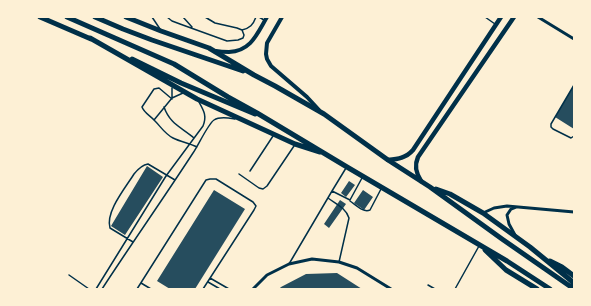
<!DOCTYPE html>
<html>
<head>
<meta charset="utf-8">
<style>
	body { margin:0 }
	#map { position:relative; width:591px; height:306px; overflow:hidden; background:#fdf0d5; font-family:"Work Sans",sans-serif }
	canvas { display:block }
	.frame { position:absolute; inset:0; border:18px solid #fdf0d5; pointer-events:none }
</style>
</head>
<body>
<div id="map">
<canvas width="591" height="306"></canvas>
<div class="frame"></div>
</div>
<script>
const ctx = document.querySelector('canvas').getContext('2d');
ctx.lineJoin = 'round';
function fill(path, color) {
  ctx.fillStyle = color;
  ctx.fill(path, 'evenodd');
}
function trace(path, color, width, dash) {
  ctx.strokeStyle = color;
  ctx.lineWidth = width;
  ctx.lineCap = dash ? 'butt' : 'round';
  ctx.setLineDash(dash || []);
  ctx.stroke(path);
}
const building = new Path2D(`
	M574 85V129L555 117Z
	M147 166 163 177 125 235 111 226Z
	M349 181 355 185 346 197 341 193Z
	M214 190 245 209 195 289H170L157 281Z
	M363 190 373 197 364 210 354 203Z
	M340 200 346 204 329 228 324 224Z
	M337 273 362 289H279L281 287 306 274Z`);
const service = new Path2D(`
	M152 17 160 29
	M167 17 172 21 180 24 227 41 238 40 243 38 244 35 242 30
	M183 17 192 27
	M205 17 215 23 237 28 242 30C250 28 253 25 256 17
	M259 17 264 20
	M485 17 495 24
	M574 85 551 124V127L553 129 571 138 574 136
	M172 88V98
	M172 99 159 88 154 89 142 107C144 113 151 116 155 121 161 127 165 134 173 138 181 142 189 143 197 147
	M164 107C170 124 181 127 194 138
	M154 120 172 98 183 93
	M346 168 332 191 350 200 362 178
	M250 171 273 136
	M239 174 259 188 263 189 267 186 294 146
	M574 195V196
	M328 198C336 204 346 208 349 218L339 262
	M350 201C356 205 363 213 370 210L381 189
	M133 242 110 228C105 212 126 187 134 174 138 169 142 165 148 164L175 180
	M289 264 332 191
	M69 275 89 289
	M210 278 229 289
	M208 282 220 289
	M141 283 151 289
	M428 285 435 289
	M96 289 166 176 203 126C207 116 204 111 199 102
	M102 289C132 243 163 199 193 153 198 146 208 124 214 120 220 116 229 118 235 119
	M137 289 206 180 210 179H216L253 202 256 206 254 210 203 289
	M455 289 479 246`);
const minor = new Path2D(`
	M538 17 574 39
	M483 213 494 208 507 206 574 212
	M515 235 509 224 507 215 511 209 516 207
	M253 289 267 275 289 264 312 259 339 262 357 268 391 289`);
const tertiary = new Path2D(`
	M282 17 267 43 266 54 267 59 271 66 307 97 319 110
	M216 51C221 52 225 52 229 52 251 51 257 34 267 17`);
const secondary = new Path2D(`
	M388 160C398 159 406 158 413 150L501 17
	M421 181C416 173 414 166 418 157L514 17`);
const trunk = new Path2D(`
	M40 17 91 39
	M67 17 174 64 228 97 257 113 347 167 507 261 550 289
	M95 17 123 29 152 40 243 71
	M126 17 161 31 209 48 254 75 275 86 324 114 388 160 430 187 502 239 574 289
	M90 38 197 99 295 144 320 152
	M132 59 181 83 255 114
	M436 189 450 194 483 213 530 247 574 283
	M485 250 506 270 537 289
	M550 261 562 267 574 276`);
fill(building, '#264d5e');
trace(service, '#003049', 1.5);
trace(minor, '#003049', 3);
trace(tertiary, '#003049', 4);
trace(secondary, '#003049', 4.5);
trace(trunk, '#003049', 5);
</script>
</body>
</html>
